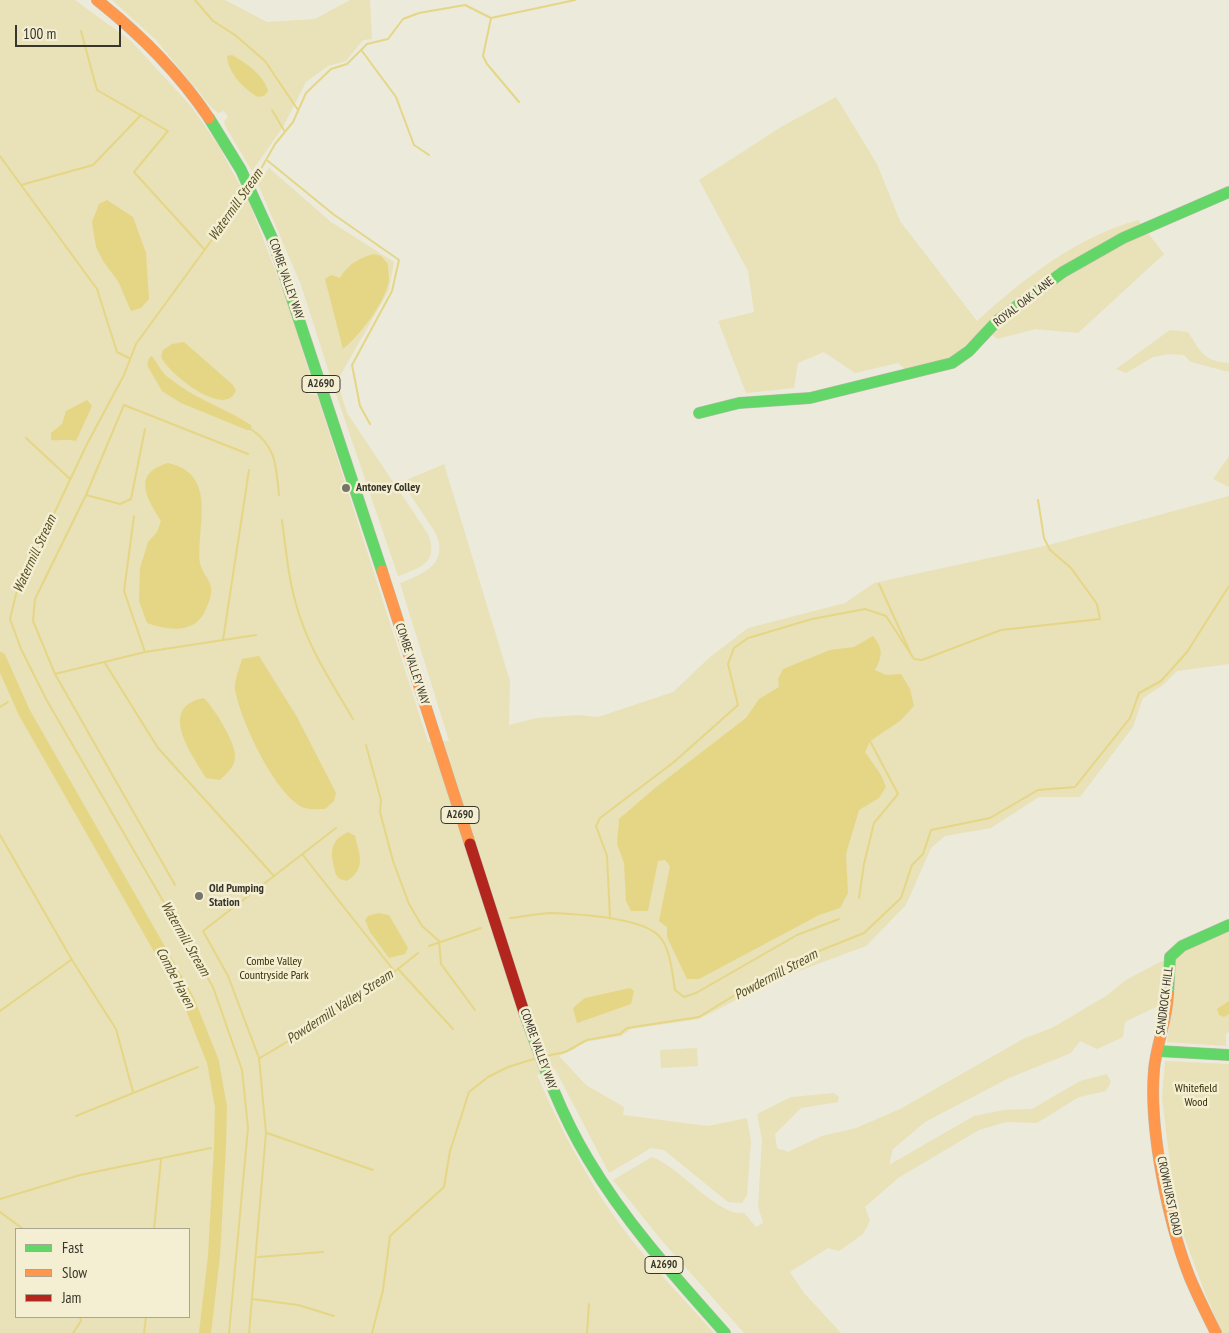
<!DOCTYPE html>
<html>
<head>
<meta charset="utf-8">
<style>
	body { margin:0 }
	#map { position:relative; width:1229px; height:1333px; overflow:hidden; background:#eceadb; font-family:"PT Sans Narrow",sans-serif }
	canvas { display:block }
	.legend { position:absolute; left:15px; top:1228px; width:175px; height:90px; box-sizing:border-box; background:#f4efd3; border:1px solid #a9a590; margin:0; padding:6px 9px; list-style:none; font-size:15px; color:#38362b }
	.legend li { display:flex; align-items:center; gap:10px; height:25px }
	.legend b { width:25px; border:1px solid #a9a590 }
	.scale { position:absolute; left:15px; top:25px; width:106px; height:22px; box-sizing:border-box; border:2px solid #38362b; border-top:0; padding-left:6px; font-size:15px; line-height:18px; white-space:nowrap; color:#38362b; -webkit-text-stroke:4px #f4efd3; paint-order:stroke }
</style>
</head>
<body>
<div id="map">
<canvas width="1229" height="1333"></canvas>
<ul class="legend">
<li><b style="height:6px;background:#63d668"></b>Fast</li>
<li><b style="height:6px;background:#ff974d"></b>Slow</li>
<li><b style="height:6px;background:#b3261e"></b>Jam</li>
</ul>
<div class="scale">100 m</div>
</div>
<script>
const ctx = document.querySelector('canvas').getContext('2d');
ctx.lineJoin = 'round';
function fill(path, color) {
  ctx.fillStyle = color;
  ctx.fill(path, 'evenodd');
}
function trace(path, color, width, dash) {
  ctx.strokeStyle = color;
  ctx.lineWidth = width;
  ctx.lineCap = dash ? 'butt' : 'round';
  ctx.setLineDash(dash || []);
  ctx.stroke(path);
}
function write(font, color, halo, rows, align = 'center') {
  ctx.font = font + ' "PT Sans Narrow",sans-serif';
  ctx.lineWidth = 5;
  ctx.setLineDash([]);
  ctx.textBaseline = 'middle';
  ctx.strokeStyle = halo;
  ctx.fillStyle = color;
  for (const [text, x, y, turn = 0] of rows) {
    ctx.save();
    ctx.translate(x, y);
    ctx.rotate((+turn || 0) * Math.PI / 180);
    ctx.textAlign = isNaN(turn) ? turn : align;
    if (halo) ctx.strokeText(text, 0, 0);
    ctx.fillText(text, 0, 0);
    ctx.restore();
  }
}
const green = new Path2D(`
	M0 0H75L131 41 191 106 218 145 249 202 288 304 312 382 307 388 308 394 317 395 428 742 449 741 400 583C425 574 450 562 435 532L402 482 444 464 510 681 509 725 537 718 578 715 598 717 673 692 710 657 748 628 845 603 874 583 1049 545 1229 496V664L1177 671 1163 685 1143 698 1133 727 1080 797H1039L991 828 945 836 931 848 906 905 866 946 775 980 699 1019 631 1029 621 1036 584 1042 573 1050 559 1056 586 1085 624 1107 623 1115 708 1126 747 1118 751 1141 747 1195 742 1203 728 1202 664 1150 651 1148 609 1173 555 1069 537 1075C564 1137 596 1197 640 1250 663 1278 689 1305 714 1333H0ZM16 1229H189V1317H16Z
	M112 0H225L267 22 315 19 350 0H370L372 39 363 40 346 61 328 66 306 82 283 127 252 171 225 126 224 121 228 117 224 111 218 113 212 108 156 40Z
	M836 97 877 164 900 221 977 321C1024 278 1077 237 1138 220L1164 254 1078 333 1036 329 997 339 985 328 949 360 906 370 898 363 855 373 824 352 798 363 794 388 746 393 718 321 754 312 748 271 699 180 781 127Z
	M269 168 331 222 394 262 389 290 337 381 347 413 428 534C439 562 421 568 398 576L334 388 301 285 258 184Z
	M1170 330 1188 332C1201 352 1203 361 1229 363V372L1191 362 1184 355 1169 354 1153 357 1126 373 1116 369Z
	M1229 456V487L1213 479Z
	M1229 930V1032L1226 1034V1046L1167 1042 1172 1007 1175 960 1189 948Z
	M1162 961H1166L1164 1003 1125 1022 1123 1037 1097 1049 1080 1041 1071 1053 1009 1078 925 1122 893 1149 889 1165 974 1116 1004 1110 1032 1109 1080 1081 1107 1074 1111 1082 1106 1091 1079 1097 1037 1123 1006 1122 979 1130 898 1178 865 1207 870 1221 863 1234 839 1251 828 1248 790 1272 804 1293 841 1333H744L663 1242 613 1180 652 1157C680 1167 718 1217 744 1213L756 1227 763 1223 758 1206 762 1140 757 1114 791 1097 834 1093 839 1097 838 1102 801 1108 775 1134 777 1148 788 1152 822 1136 856 1128 900 1109 1025 1038 1052 1028 1106 996 1126 980Z
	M697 1048 698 1066 661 1068 660 1050Z
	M1165 1061 1229 1064V1333H1222L1205 1293 1183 1234 1173 1187 1162 1098Z`);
const water = new Path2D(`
	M232 55C246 63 264 75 268 91L264 96 258 97C244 89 228 73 227 56Z
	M107 200 133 217 146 253 149 299 141 308 131 311 118 281 103 261 96 247 92 222 99 204Z
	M374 254 381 256 388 264C388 269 389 275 389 280 386 302 359 336 343 349L325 279 331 275 340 278C348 264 359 258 374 254Z
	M184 342 233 385 236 390C226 420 169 374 161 357L163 350 172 344Z
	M152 356C157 363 162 373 169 378 193 398 225 408 251 425L252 430H247L181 403 162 391 147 365 149 358Z
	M87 400 92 406 76 441C67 439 60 441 51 440V433L62 424 66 411Z
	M168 463C219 474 196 527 200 563 202 573 209 578 211 587 212 595 209 602 206 609 196 634 169 631 147 623L139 601 140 568 148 542 157 532 161 521C147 498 131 474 168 463Z
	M873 636C883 649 883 655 875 670L886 675 901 674 910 689 914 706 900 721 870 741 865 752 881 775 886 787 879 798 859 810 846 854 848 893 840 908 819 915 699 979H687L667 937V927L659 921 670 866 665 860 658 861 648 911H631L626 901 624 863 617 844 619 819 655 788 746 718 759 699 779 687 778 679 783 669 830 650 854 647Z
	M259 656 297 717 336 793 334 801 325 809C318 809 308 810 302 807 274 792 240 720 235 689 234 680 240 667 242 659Z
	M204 698C214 708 236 743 235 757 235 767 226 774 220 780L206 778C191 753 157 707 204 698Z
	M348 832 355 836C360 856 366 868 347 881L340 879 336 875C331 855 327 842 348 832Z
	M378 913 389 915 408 948 405 954 389 958 370 932 365 920 368 916Z
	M630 988 634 991 631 1004 577 1023 573 1008 585 998Z
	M1229 1001V1014L1224 1017 1219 1015 1217 1009Z`);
const stream = new Path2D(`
	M195 0 213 21 235 35 265 61 298 110
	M491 18 483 56 487 64 519 102
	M81 31 97 90 168 131 134 172 204 249
	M362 51 396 97 414 145 429 155
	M272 110 285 132
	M0 156 21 185
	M268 161 333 214 399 260 392 291 352 365 360 406 370 424
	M253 183 275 144 293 122 306 93 331 69 347 64 367 44 388 39 403 19 419 13 465 5 491 18 575 0
	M129 358 117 352 97 289 21 185 93 165 141 115
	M252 430C277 447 276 468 279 495
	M26 438 70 479
	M86 495 120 504 131 499 145 429
	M134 516 124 591 145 652
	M282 520C286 551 289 584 299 614 311 652 333 685 353 719
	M879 584 910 652
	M223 640 249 470
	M105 663 158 748 274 876
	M55 674 145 652 256 635
	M0 707 8 702
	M366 745 381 800 380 812 393 861 409 904 422 926 439 941 441 964 475 1010
	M0 835 72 960 116 1029 133 1092
	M302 854 395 972
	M175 885 55 674 33 621 35 599 86 495 124 405 248 454
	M859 898 864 864 874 823 898 794 870 741
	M510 918C523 917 538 913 552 913 577 914 641 917 659 936 671 949 672 973 675 990L684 997 696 993 797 935 839 919
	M610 918 607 856 596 826 600 818 674 762 738 705 728 664 734 648 748 638 812 619 865 609 886 616 914 659 922 660 1001 630 1100 619 1097 604 1071 568 1050 550 1044 538 1038 500
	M429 946 481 928
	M399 970 453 1029
	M0 1011 71 960
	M546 1056 565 1052 587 1040 620 1034 627 1028 699 1017 740 992 783 972 799 959 864 933 901 898 912 865 923 854 931 830 990 818 1038 790 1075 787 1130 718 1139 693 1161 681 1187 652 1229 586
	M260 1058C314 1026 370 993 418 953
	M208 1064 213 1062
	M76 1116 198 1067
	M267 1133 373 1170
	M0 1199 80 1175 211 1148
	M0 1212 23 1229
	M154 1229 161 1160
	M258 1257 323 1252
	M252 1299 298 1305 334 1316
	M73 1333 81 1321 80 1317
	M144 1333 146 1317
	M229 1333 248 1128 242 1070 213 987 46 699 21 649 10 619 16 594 87 444 124 375 136 344 246 193
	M249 1333 266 1133 259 1058 228 976 203 931 336 828
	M372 1333 383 1290 390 1236 444 1187 450 1151 469 1092 488 1077 508 1067 534 1059
	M587 1333 589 1304`);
const river = new Path2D(`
	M0 658 24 712 188 999 213 1062 221 1107 220 1146 214 1256 205 1333`);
const fast = new Path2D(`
	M209 118 241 170 272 238 382 571
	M699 413 739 403 810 398 952 363 969 351 998 320 1063 272 1123 238 1229 192
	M1168 995 1170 957 1182 946 1229 925
	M524 1012C542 1062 560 1113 588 1159 626 1223 676 1278 725 1333
	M1158 1051 1229 1055`);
const slow = new Path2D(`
	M97 0C140 34 178 72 209 118
	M382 571 470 844
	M1168 995C1167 1021 1156 1045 1154 1070 1149 1129 1168 1223 1190 1278 1198 1297 1207 1315 1216 1333`);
const jam = new Path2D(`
	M470 844 524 1012`);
const markers = [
	[346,488,5,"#777569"],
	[199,896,5,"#777569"]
];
const shields = [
	[321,384,38],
	[460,815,38],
	[664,1265,38]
];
const shieldNames = [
	["A2690",321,384],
	["A2690",460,815],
	["A2690",664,1265]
];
const streetNames = [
	["COMBE VALLEY WAY",286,279,71],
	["ROYAL OAK LANE",1024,302,-38],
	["COMBE VALLEY WAY",412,664,72],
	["SANDROCK HILL",1165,1001,-83],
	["COMBE VALLEY WAY",538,1049,70],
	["CROWHURST ROAD",1169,1196,78]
];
const poiNames = [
	["Antoney Colley",356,488],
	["Old Pumping",209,889],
	["Station",209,903]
];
const parkNames = [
	["Combe Valley",274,962],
	["Countryside Park",274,976],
	["Whitefield",1196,1089],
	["Wood",1196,1103]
];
const waterNames = [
	["Watermill Stream",236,205,-55],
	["Watermill Stream",35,554,-65],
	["Watermill Stream",185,939,60],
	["Powdermill Stream",776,975,-28],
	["Combe Haven",175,978,62],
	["Powdermill Valley Stream",340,1007,-33]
];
fill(green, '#e9e1b7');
fill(water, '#e5d686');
trace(stream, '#e5d686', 2);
trace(river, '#e5d686', 12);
trace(fast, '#bdbbaf', 12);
trace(slow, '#bdbbaf', 12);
trace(jam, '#bdbbaf', 12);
trace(fast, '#63d668', 11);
trace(slow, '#ff974d', 11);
trace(jam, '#b3261e', 11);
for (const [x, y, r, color] of markers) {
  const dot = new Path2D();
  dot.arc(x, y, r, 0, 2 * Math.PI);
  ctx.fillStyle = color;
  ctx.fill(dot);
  trace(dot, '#f4efd3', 2);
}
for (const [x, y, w] of shields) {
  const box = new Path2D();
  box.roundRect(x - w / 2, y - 8.5, w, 17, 4);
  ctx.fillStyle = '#f4efd3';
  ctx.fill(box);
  trace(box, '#38362b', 1);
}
write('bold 11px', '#38362b', null, shieldNames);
write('12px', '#38362b', '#f4efd3', streetNames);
write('bold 12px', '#38362b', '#f4efd3', poiNames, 'left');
write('12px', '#342c00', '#f4efd3', parkNames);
write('italic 14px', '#584f23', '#f4efd3', waterNames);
</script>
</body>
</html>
